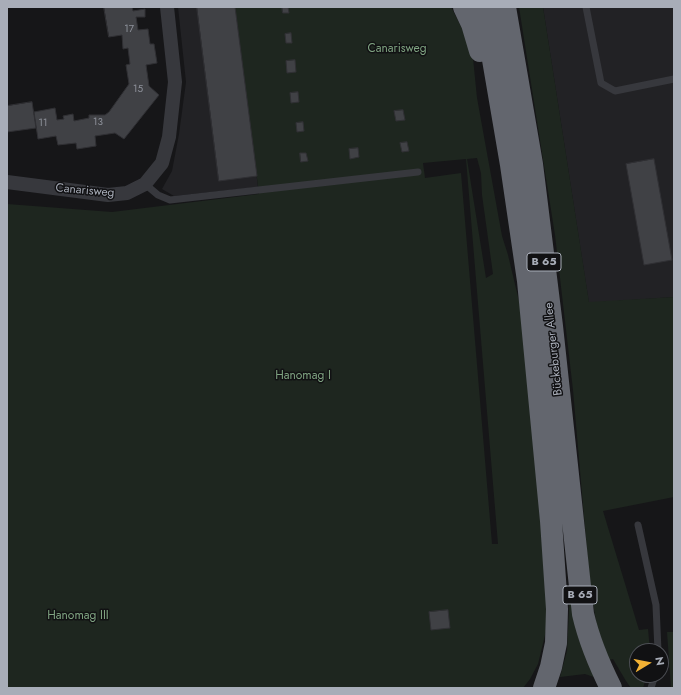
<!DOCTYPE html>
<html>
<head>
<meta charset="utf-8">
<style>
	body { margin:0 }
	#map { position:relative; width:681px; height:695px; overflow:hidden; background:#161618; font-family:Jost,sans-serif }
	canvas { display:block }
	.frame { position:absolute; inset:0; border:8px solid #a8adb8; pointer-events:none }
	.north { position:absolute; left:629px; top:643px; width:40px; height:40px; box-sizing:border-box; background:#111113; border:1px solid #4d4f55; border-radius:50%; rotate:80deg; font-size:11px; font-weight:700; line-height:16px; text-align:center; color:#a8adb8 }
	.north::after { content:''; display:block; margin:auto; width:14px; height:18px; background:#f2b134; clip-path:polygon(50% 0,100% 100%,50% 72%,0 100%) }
</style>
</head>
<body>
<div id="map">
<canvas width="681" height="695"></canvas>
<div class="frame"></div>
<div class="north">N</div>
</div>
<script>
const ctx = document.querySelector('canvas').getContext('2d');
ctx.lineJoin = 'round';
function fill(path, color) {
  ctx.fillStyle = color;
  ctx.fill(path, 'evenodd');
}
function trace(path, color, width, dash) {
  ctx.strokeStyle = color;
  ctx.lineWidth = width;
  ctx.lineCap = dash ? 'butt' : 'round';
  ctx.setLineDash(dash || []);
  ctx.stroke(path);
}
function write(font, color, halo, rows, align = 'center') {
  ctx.font = font + ' Jost,sans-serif';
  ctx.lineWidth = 3;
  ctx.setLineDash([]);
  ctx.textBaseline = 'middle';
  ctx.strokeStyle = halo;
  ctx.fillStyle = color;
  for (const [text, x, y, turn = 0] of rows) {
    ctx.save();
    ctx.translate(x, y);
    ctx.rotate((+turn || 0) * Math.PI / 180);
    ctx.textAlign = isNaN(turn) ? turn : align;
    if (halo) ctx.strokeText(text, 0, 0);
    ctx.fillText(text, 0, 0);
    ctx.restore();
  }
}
const built = new Path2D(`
	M178 7H235L258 187 174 196 162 189 172 171 179 134 186 82Z
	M543 7H674V297L589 303Z`);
const green = new Path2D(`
	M235 7H451L472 48 477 98 502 236 508 255 524 322 547 573 546 631 538 664 530 679 523 688H7V204L112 212 259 194ZM477 158 481 173 482 195 493 274 486 278 467 159ZM466 159 498 544H492L461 173 425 178 423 163Z
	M519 7H543L589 302 674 297V497L603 511 639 630 648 629 650 651H637V675H647L643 688H631L626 681 613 659 609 660 597 627 590 585 573 390 555 235Z
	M570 590 597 678 585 674 560 677 567 651Z
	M667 632H674V688H671Z`);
const building = new Path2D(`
	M104 7H132L133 11 145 9V17H136L138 30 148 29 150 44H154L157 63 146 65 149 86 159 95 124 139 115 133 95 136 96 146 77 149 76 143 58 145 56 136 38 139 34 112 55 108 57 120 64 119 63 116 73 114 74 121 89 118V115H105L109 112 129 84 126 65 130 64 128 48 123 49 122 35 109 37Z
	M197 7H235L257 176 219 181Z
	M282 7H288L289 13H283Z
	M291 33 292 43H286L285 34Z
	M295 60 296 72 287 73 286 61Z
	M298 92 299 102 291 103 290 93Z
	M32 102 36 128 7 132V106Z
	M403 110 405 120 396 121 394 111Z
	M303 122 304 131 297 132 296 123Z
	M407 142 409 151 402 152 400 143Z
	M358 148 359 157 350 159 349 149Z
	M300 153H306L308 161 301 162Z
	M654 159 672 260 644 265 626 164Z
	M448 610 450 628 431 630 429 612Z`);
const lane = new Path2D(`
	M586 7 601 83 615 91 674 79
	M145 184 158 195 170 200 418 172
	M638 525 656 605 658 651
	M651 688 655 675`);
const street = new Path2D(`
	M7 182 108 195 127 193 145 184 162 163 169 137 175 82 167 7`);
const highway = new Path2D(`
	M464 7 472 24 480 51
	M484 7 511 165 528 281 551 521 557 609 556 643 551 667 544 688
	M505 7 532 164 552 326 583 614C589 640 599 664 611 688`);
const numberNames = [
	["17",129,30],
	["15",138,90],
	["13",98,123],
	["11",43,124]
];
const shields = [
	[544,262,34],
	[580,595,34]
];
const shieldNames = [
	["B 65",544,262],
	["B 65",580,595]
];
const parkNames = [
	["Canarisweg",397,49],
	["Hanomag I",303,376],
	["Hanomag III",78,616]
];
const streetNames = [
	["Canarisweg",85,191,5],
	["Bückeburger Allee",554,349,-96]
];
fill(built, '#222225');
fill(green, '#1e261f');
fill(building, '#404145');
trace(building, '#303034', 1);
trace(lane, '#37383d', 7);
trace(street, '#37383d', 14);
trace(highway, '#63666e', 22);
write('10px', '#8e929b', null, numberNames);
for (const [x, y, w] of shields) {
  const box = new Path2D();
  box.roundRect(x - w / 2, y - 9, w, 18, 3);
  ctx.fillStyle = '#111113';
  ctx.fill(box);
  trace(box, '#a8adb8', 1);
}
write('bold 11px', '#a8adb8', null, shieldNames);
write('12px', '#7fa381', '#111113', parkNames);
write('12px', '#a8adb8', '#111113', streetNames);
</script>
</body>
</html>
